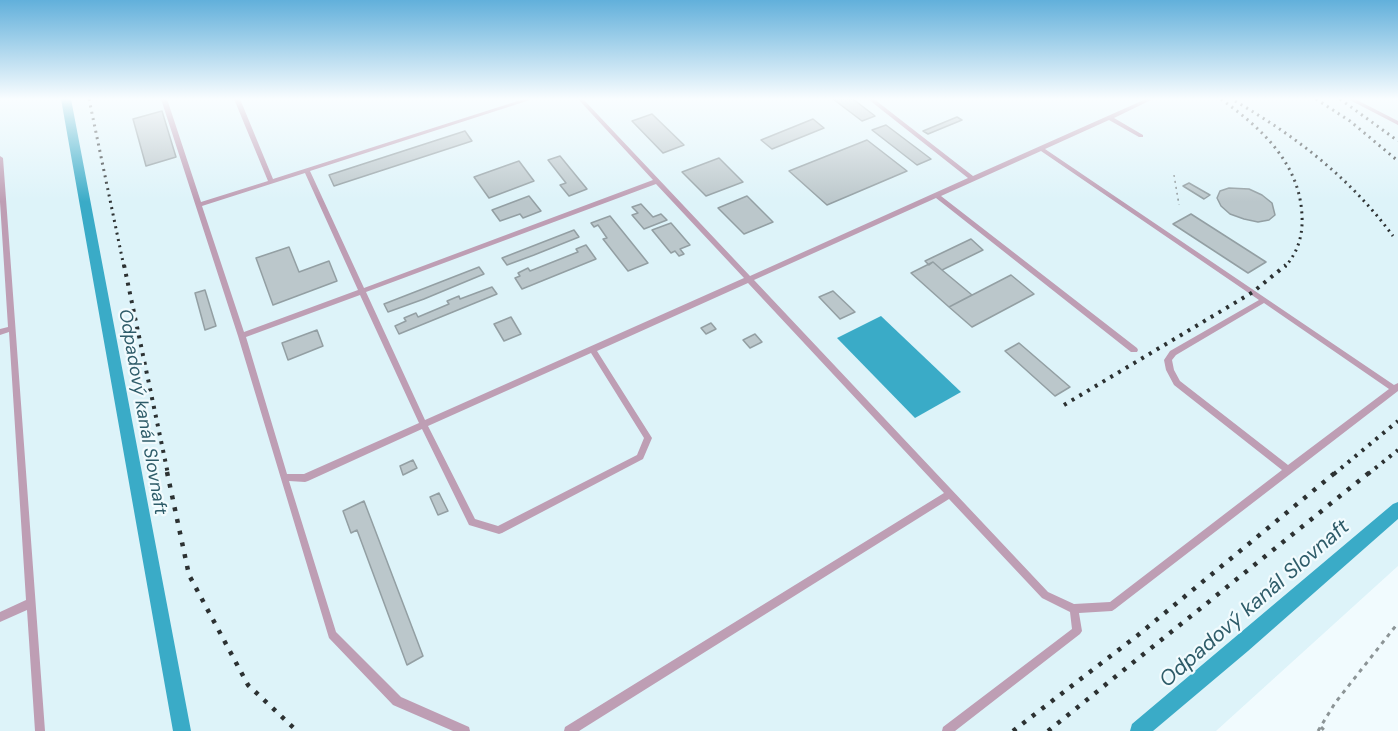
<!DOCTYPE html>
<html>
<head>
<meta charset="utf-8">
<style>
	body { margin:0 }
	canvas { display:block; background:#f1fbfe }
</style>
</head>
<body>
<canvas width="1398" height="731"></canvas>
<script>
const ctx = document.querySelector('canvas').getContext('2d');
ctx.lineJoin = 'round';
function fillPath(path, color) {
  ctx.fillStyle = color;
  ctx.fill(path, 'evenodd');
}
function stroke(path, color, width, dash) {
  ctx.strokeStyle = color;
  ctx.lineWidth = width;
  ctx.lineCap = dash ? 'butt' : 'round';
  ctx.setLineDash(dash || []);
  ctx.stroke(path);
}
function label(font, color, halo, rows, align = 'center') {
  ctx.font = font + ' "DM Sans",sans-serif';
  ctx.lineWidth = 4.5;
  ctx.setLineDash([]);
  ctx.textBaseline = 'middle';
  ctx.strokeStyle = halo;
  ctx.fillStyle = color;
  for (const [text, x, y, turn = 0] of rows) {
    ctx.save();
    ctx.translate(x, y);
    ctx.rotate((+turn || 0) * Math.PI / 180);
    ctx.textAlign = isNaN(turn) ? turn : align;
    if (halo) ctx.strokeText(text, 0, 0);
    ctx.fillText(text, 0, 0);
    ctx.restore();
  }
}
const built = new Path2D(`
	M0,99H1398V566L1216,731H0Z`);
const water = new Path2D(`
	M881,316L961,392L915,418L837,338Z`);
const canal = new Path2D(`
	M61,99H71L191,731H173Z
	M1398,502V519L1248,651L1153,731H1130L1132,724L1393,504Z`);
const building = new Path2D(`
	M833,99H853L875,116L862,121Z
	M162,111L176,157L146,166L133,119Z
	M652,114L684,145L663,153L632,121Z
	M957,117L962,120L928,134L923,131Z
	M813,119L824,128L772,149L761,140Z
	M886,125L931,159L917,165L872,130Z
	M465,131L472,141L334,186L329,175Z
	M867,140L907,171L827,205L789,171Z
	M560,156L587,189L569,196L560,185L566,183L548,160Z
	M719,158L743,182L706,196L682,172Z
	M519,161L534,181L489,198L474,177Z
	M1189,183L1210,195L1204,199L1183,186Z
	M1229,188L1249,189L1262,195L1272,203L1275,215L1269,220L1258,222L1244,219L1230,214L1221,206L1217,198L1220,191Z
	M529,196L541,211L523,218L520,214L500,221L492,210Z
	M747,196L773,222L744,234L718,208Z
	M641,204L653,217L661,214L667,220L644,229L632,215L638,213L632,207Z
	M1191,214L1266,262L1248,273L1173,224Z
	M610,216L623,232L648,263L628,271L603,239L607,238L598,225L594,227L591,223Z
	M671,223L690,245L680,249L684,254L679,256L675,251L671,253L652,230Z
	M574,230L579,237L534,255L507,265L502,258Z
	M971,239L983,250L942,270L933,262L929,265L925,261Z
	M586,245L596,259L522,289L515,278L520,276L518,273L528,268L530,271L578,252L576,249Z
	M289,247L299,272L329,261L337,281L273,305L256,258Z
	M933,262L942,270L972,295L949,307L911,273Z
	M479,267L484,274L424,299L388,312L384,304Z
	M1011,275L1034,294L972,327L949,307Z
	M492,287L497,294L399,334L395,326L406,321L404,318L416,313L418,317L449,304L447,301L459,296L460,299Z
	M205,290L216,326L205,330L195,293Z
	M833,291L855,312L840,319L819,297Z
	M511,317L521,334L504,341L494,324Z
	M711,323L716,329L706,334L701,328Z
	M317,330L323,346L288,360L282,343Z
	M755,334L762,342L750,348L743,340Z
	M1019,343L1070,387L1055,396L1005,351Z
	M413,460L417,468L403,475L400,466Z
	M439,493L448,511L438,515L430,497Z
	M364,501L423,656L407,665L357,530L351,533L343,511Z`);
const pathFar1 = new Path2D(`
	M1174,175L1179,205`);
const path = new Path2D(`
	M1321,727L1325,731
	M1318,731L1335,703L1398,623`);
const lane = new Path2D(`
	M161,99H167L201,202L268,181L234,99H240L273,179L524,99H533L310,171L364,288L653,180L578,99H583L750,276L968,178L868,99H874L973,176L1146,99H1153L1114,118L1143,135V137H1139L1109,120L1045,149L1394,385L1398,383V391L1115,609L1112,611L1079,613L1082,631L1080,634L955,731H942L943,727L1072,629L1070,612L1042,598L949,499L579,731H564L565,727L944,493L748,283L597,351L652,438L643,459L502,533L499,534L469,525L422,429L308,481L305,482L289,481L336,632L401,697L469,727L470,731H453L393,705L329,638L238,336ZM1041,151L1259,300L1170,351L1164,360L1166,370L1174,385L1282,470L1110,602L1074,604L1048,592L754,280L936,198L1131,352H1137L1138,350L1137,348L941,196ZM305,173L358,290L244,332L202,206ZM656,184L744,278L425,420L366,292ZM360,295L419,423L304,474H287L246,337ZM1264,303L1389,389L1288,465L1180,381L1174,370L1172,360L1176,355ZM591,353L644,438L637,455L498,526L475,519L428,426Z
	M1348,99H1355L1398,121V125Z
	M0,156L3,158L45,731H35L27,610L0,622V612L26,600L9,332L0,335V329L8,327L0,202Z`);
const railFar2 = new Path2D(`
	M89,99L124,267
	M1221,99C1261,128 1300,163 1302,216C1303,235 1298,252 1285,267
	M1316,99L1350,121L1398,161
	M1340,99L1398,141
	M1235,101C1297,137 1350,178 1393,236`);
const railFar1 = new Path2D(`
	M124,265L168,474
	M1064,405L1253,292L1286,265
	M1334,474L1398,421
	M1368,474L1398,450`);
const rail = new Path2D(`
	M167,472L189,575L248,685L297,731
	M1013,731L1138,635L1336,472
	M1048,731L1370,472`);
const waterNames = [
	["Odpadový kanál Slovnaft",142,412,80]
];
const nearWaternames = [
	["Odpadový kanál Slovnaft",1255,604,-41]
];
fillPath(built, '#ddf3f9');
fillPath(water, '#3aabc7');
fillPath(canal, '#3aabc7');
fillPath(building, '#bbc7cb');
stroke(building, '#939fa3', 1.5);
stroke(pathFar1, '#8c9496', 1.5, [2, 4]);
stroke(path, '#8c9496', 3, [4, 5]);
fillPath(lane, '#be9eb4');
stroke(railFar2, '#2c3132', 3, [2, 4.5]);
stroke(railFar1, '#2c3132', 4, [3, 6]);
stroke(rail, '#2c3132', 4.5, [4, 8]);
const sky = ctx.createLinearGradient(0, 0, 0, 202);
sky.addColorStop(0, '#62b0db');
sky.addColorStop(0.49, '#f9fdff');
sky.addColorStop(1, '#f9fdff00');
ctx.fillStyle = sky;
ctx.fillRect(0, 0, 1398, 202);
label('italic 18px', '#2e5c69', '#f1fbfe', waterNames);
label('italic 21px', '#2e5c69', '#f1fbfe', nearWaternames);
</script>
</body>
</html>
